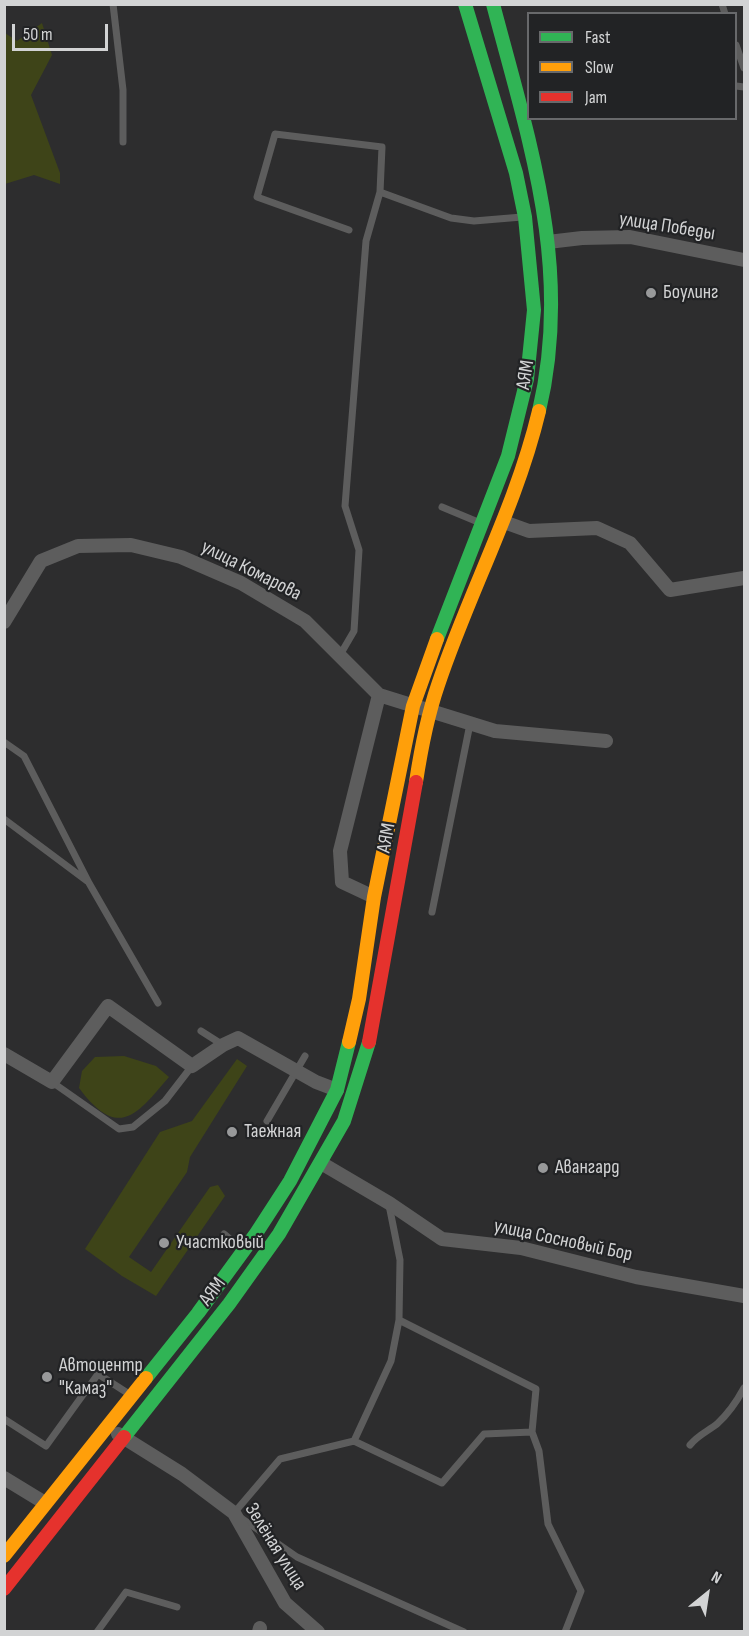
<!DOCTYPE html>
<html>
<head>
<meta charset="utf-8">
<style>
	body { margin:0 }
	#map { position:relative; width:749px; height:1636px; overflow:hidden; background:#2d2d2e; font-family:"Sofia Sans Condensed",sans-serif }
	canvas { display:block }
	.frame { position:absolute; inset:0; border:6px solid #d2d3d4; pointer-events:none }
	.legend { position:absolute; left:527px; top:12px; width:210px; height:108px; box-sizing:border-box; background:#222325; border:2px solid #68696b; margin:0; padding:8px 10px; list-style:none; font-size:18px; color:#d2d3d4 }
	.legend li { display:flex; align-items:center; gap:12px; height:30px }
	.legend b { width:30px; border:2px solid #68696b }
	.north { position:absolute; left:677px; top:1564px; width:60px; height:60px; -webkit-text-stroke:4px #222325; paint-order:stroke; rotate:30deg; font-size:16px; font-weight:700; line-height:24px; text-align:center; color:#d2d3d4 }
	.north::after { content:''; display:block; margin:auto; width:21px; height:27px; background:#d2d3d4; clip-path:polygon(50% 0,100% 100%,50% 72%,0 100%) }
	.scale { position:absolute; left:12px; top:24px; width:96px; height:27px; box-sizing:border-box; border:3px solid #d2d3d4; border-top:0; padding-left:8px; font-size:18px; line-height:21px; white-space:nowrap; color:#d2d3d4; -webkit-text-stroke:4px #222325; paint-order:stroke }
</style>
</head>
<body>
<div id="map">
<canvas width="749" height="1636"></canvas>
<div class="frame"></div>
<ul class="legend">
<li><b style="height:8px;background:#30b455"></b>Fast</li>
<li><b style="height:8px;background:#ff9f0a"></b>Slow</li>
<li><b style="height:8px;background:#e5322d"></b>Jam</li>
</ul>
<div class="north">N</div>
<div class="scale">50 m</div>
</div>
<script>
const ctx = document.querySelector('canvas').getContext('2d');
ctx.lineJoin = 'round';
function fillPath(path, color) {
  ctx.fillStyle = color;
  ctx.fill(path, 'evenodd');
}
function stroke(path, color, width, dash) {
  ctx.strokeStyle = color;
  ctx.lineWidth = width;
  ctx.lineCap = dash ? 'butt' : 'round';
  ctx.setLineDash(dash || []);
  ctx.stroke(path);
}
function label(font, color, halo, rows, align = 'center') {
  ctx.font = font + ' "Sofia Sans Condensed",sans-serif';
  ctx.lineWidth = 4.5;
  ctx.setLineDash([]);
  ctx.textBaseline = 'middle';
  ctx.strokeStyle = halo;
  ctx.fillStyle = color;
  for (const [text, x, y, turn = 0] of rows) {
    ctx.save();
    ctx.translate(x, y);
    ctx.rotate((+turn || 0) * Math.PI / 180);
    ctx.textAlign = isNaN(turn) ? turn : align;
    if (halo) ctx.strokeText(text, 0, 0);
    ctx.fillText(text, 0, 0);
    ctx.restore();
  }
}
const green = new Path2D(`
	M42,23L52,55L31,95L60,173V184L34,175L5,184V33L17,41Z
	M124,1056L156,1066L169,1077C136,1116 118,1140 79,1088L82,1071L95,1057Z
	M237,1059L247,1066L190,1157L187,1172L129,1257L151,1272L210,1187L218,1185L225,1196L156,1296L122,1276L85,1249L160,1132L192,1121Z`);
const lane = new Path2D(`
	M113,4L123,90V142
	M722,4L725,14
	M736,45L744,68
	M736,86L744,87
	M380,192L451,218L474,221L522,217
	M442,507L478,522
	M340,655L354,631L359,550L345,506L366,241L380,192L382,147L275,134L257,197L349,230
	M4,742L24,756L89,883L158,1003
	M4,819L87,881
	M432,912L470,724
	M201,1031L223,1045
	M52,1082L119,1129L133,1127L165,1101L192,1066
	M267,1121L305,1056
	M389,1205L400,1260L399,1320L536,1389L532,1432L539,1451L548,1524L581,1591L565,1632
	M224,1234L242,1249
	M399,1320L391,1361L354,1441L280,1459L234,1513L297,1557L464,1632
	M4,1419L46,1446L98,1374L129,1394
	M354,1441L442,1483L484,1434L532,1432
	M690,1445C698,1435 708,1431 717,1424C728,1414 737,1401 744,1388
	M97,1632L126,1592L177,1607`);
const street = new Path2D(`
	M548,242L582,238L630,237L744,260
	M504,522L529,531L597,528L630,543L670,590L744,578
	M4,622L41,561L78,546L131,545L181,557L241,583L305,621L379,695L495,731L606,741
	M374,897L342,882L340,851L379,695
	M4,1054L52,1082L108,1006L192,1066L223,1045L238,1038L316,1082L337,1090
	M321,1163L389,1203L442,1239L521,1248L636,1277L744,1296
	M118,1434L182,1474L234,1513L285,1603L318,1632
	M4,1478L45,1503
	M259,1632L260,1628`);
const fast = new Path2D(`
	M493,4C529,141 573,268 539,411
	M437,639L508,456L527,379L534,310L525,217L516,173L465,4
	M146,1378L198,1313L255,1235L290,1181L337,1090L349,1042
	M124,1437L229,1304L279,1234L344,1121L369,1042`);
const slow = new Path2D(`
	M416,782C421,749 427,717 438,685C469,592 516,507 539,411
	M349,1042L359,999L374,897L413,706L437,639
	M4,1556L146,1378`);
const jam = new Path2D(`
	M369,1042L416,782
	M4,1589L124,1437`);
const markers = [
	[651,293,6,"#98999a"],
	[232,1132,6,"#98999a"],
	[543,1168,6,"#98999a"],
	[164,1243,6,"#98999a"],
	[47,1377,6,"#98999a"]
];
const streetNames = [
	["улица Победы",667,227,9],
	["АЯМ",526,375,-81],
	["улица Комарова",251,571,27],
	["АЯМ",387,838,-80],
	["улица Сосновый Бор",563,1241,12],
	["АЯМ",213,1292,-53],
	["Зелёная улица",275,1547,58]
];
const poiNames = [
	["Боулинг",663,293],
	["Таежная",244,1132],
	["Авангард",555,1168],
	["Участковый",176,1243],
	["Автоцентр",59,1366],
	["\"Камаз\"",59,1389]
];
fillPath(green, '#3e4418');
stroke(lane, '#5d5d5d', 7);
stroke(street, '#5d5d5d', 14);
stroke(fast, '#30b455', 14);
stroke(slow, '#ff9f0a', 14);
stroke(jam, '#e5322d', 14);
for (const [x, y, r, color] of markers) {
  const dot = new Path2D();
  dot.arc(x, y, r, 0, 2 * Math.PI);
  ctx.fillStyle = color;
  ctx.fill(dot);
  stroke(dot, '#222325', 2);
}
label('20px', '#d2d3d4', '#222325', streetNames);
label('20px', '#d2d3d4', '#222325', poiNames, 'left');
</script>
</body>
</html>
